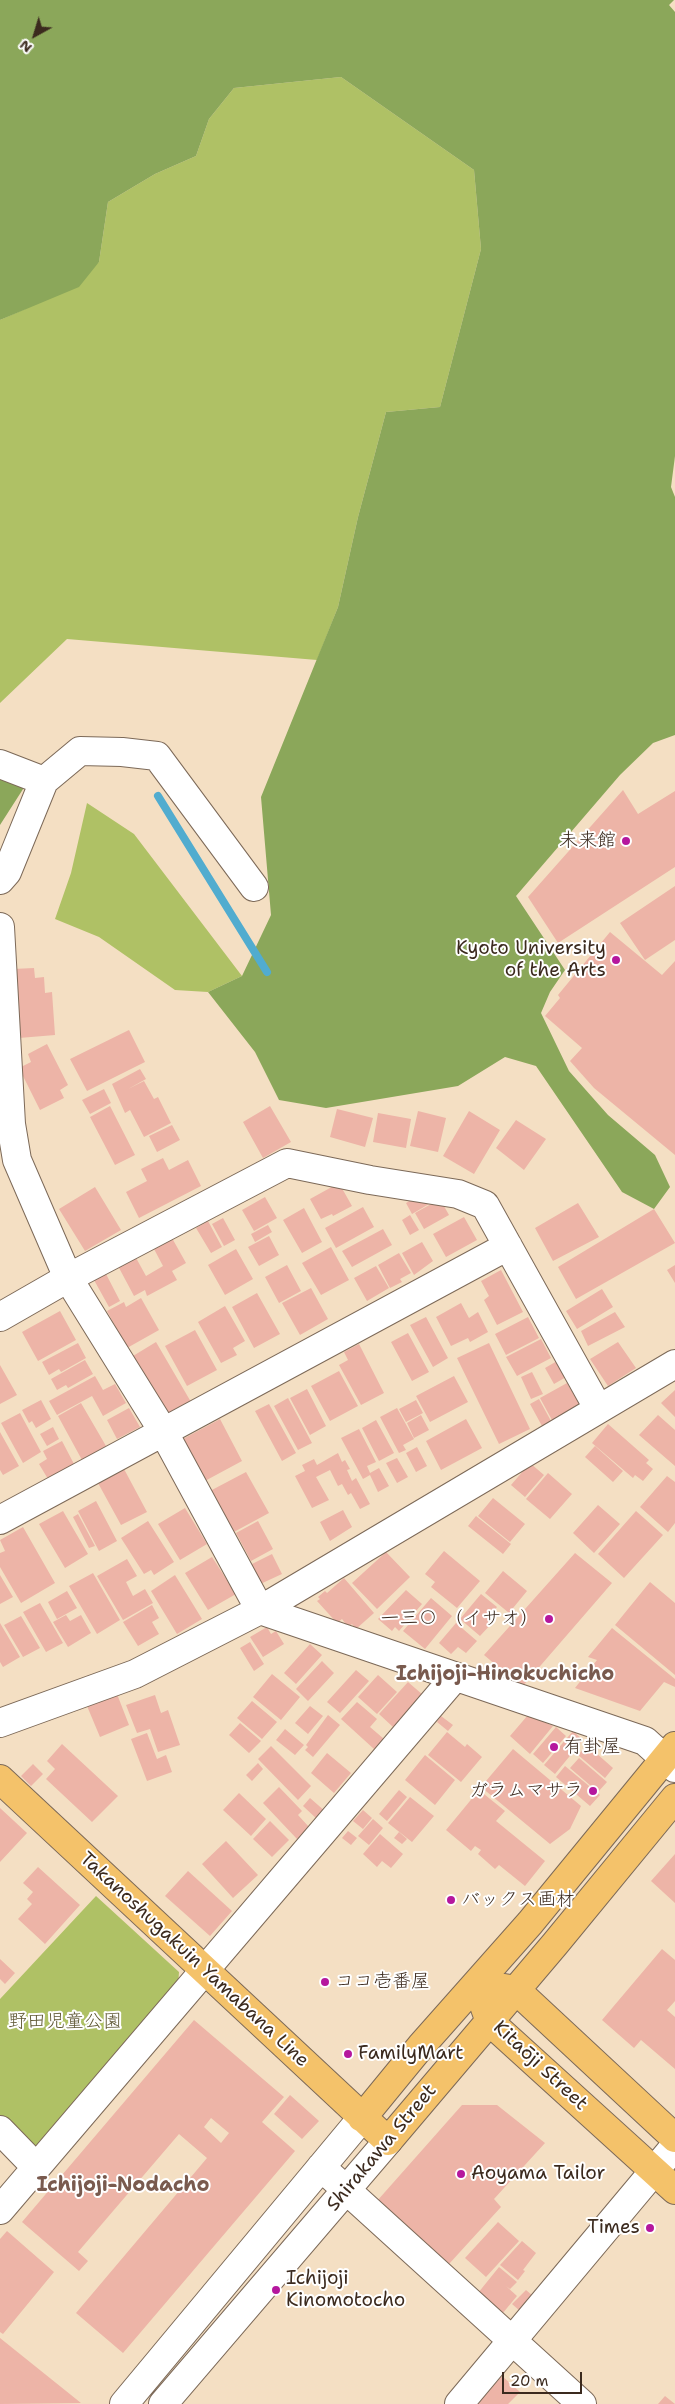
<!DOCTYPE html>
<html>
<head>
<meta charset="utf-8">
<style>
	body { margin:0 }
	#map { position:relative; width:675px; height:2404px; overflow:hidden; background:#f4dfc3; font-family:"Shantell Sans",sans-serif }
	canvas { display:block }
	.north { position:absolute; left:10px; top:10px; width:50px; height:50px; -webkit-text-stroke:4px #fff; paint-order:stroke; rotate:219deg; font-size:14px; font-weight:700; line-height:20px; text-align:center; color:#3b2a1e }
	.north::after { content:''; display:block; margin:auto; width:18px; height:22px; background:#3b2a1e; clip-path:polygon(50% 0,100% 100%,50% 72%,0 100%) }
	.scale { position:absolute; left:502px; top:2372px; width:80px; height:22px; box-sizing:border-box; border:2px solid #3b2a1e; border-top:0; padding-left:6px; font-size:15px; line-height:18px; white-space:nowrap; color:#3b2a1e; -webkit-text-stroke:4px #fff; paint-order:stroke }
</style>
</head>
<body>
<div id="map">
<canvas width="675" height="2404"></canvas>
<div class="north">N</div>
<div class="scale">20 m</div>
</div>
<script>
const ctx = document.querySelector('canvas').getContext('2d');
ctx.lineJoin = 'round';
function fillPath(path, color) {
  ctx.fillStyle = color;
  ctx.fill(path, 'evenodd');
}
function stroke(path, color, width, dash) {
  ctx.strokeStyle = color;
  ctx.lineWidth = width;
  ctx.lineCap = dash ? 'butt' : 'round';
  ctx.setLineDash(dash || []);
  ctx.stroke(path);
}
function label(font, color, halo, rows, align = 'center') {
  ctx.font = font + ' "Shantell Sans","Klee One",sans-serif';
  ctx.lineWidth = 4;
  ctx.setLineDash([]);
  ctx.textBaseline = 'middle';
  ctx.strokeStyle = halo;
  ctx.fillStyle = color;
  for (const [text, x, y, turn = 0] of rows) {
    ctx.save();
    ctx.translate(x, y);
    ctx.rotate((+turn || 0) * Math.PI / 180);
    ctx.textAlign = isNaN(turn) ? turn : align;
    if (halo) ctx.strokeText(text, 0, 0);
    ctx.fillText(text, 0, 0);
    ctx.restore();
  }
}
const green = new Path2D(`
	M341,77L474,170L481,249L440,407L386,412L358,517L338,607L317,660L67,639L0,703V320L25,309L99,262L108,202L155,174L196,156L209,119L234,88Z
	M87,803L134,834L242,976L208,992L175,990L99,937L55,919L71,873Z
	M96,1896L179,1972L178,1986L44,2144L27,2146L0,2117V1999Z`);
const forest = new Path2D(`
	M0,0H674L669,5L675,12V456L671,487L675,497V735L653,743L620,775L516,896L565,970L550,992L541,1013L569,1071L608,1115L655,1155L670,1187L654,1209L622,1192L536,1066L505,1057L458,1086L326,1108L279,1100L255,1052L208,992L242,976L271,915L261,797L338,607L358,517L386,412L440,407L481,249L474,170L341,77L234,88L209,119L196,156L155,174L108,202L99,262L79,287L0,320Z
	M0,779L25,786L0,825Z`);
const stream = new Path2D(`
	M158,796L267,972`);
const building = new Path2D(`
	M623,790L638,814L675,791V867L558,943L528,897Z
	M675,886V940L645,960L620,923Z
	M610,932L662,975L675,961V1155L594,1088L570,1061L582,1048L545,1016L560,998L558,995Z
	M34,968L35,978L44,977L45,993L52,992L55,1035L19,1038L13,969Z
	M129,1030L145,1062L87,1091L70,1059Z
	M47,1044L68,1085L60,1090L64,1098L40,1110L19,1068L31,1062L28,1054Z
	M140,1069L146,1079L128,1089L144,1081L154,1099L158,1097L171,1123L144,1137L130,1110L125,1113L112,1084Z
	M104,1089L111,1103L90,1114L82,1100Z
	M110,1106L135,1155L115,1165L90,1117Z
	M270,1106L291,1142L263,1158L243,1122Z
	M337,1109L373,1118L365,1147L330,1137Z
	M418,1111L446,1118L438,1152L410,1146Z
	M469,1111L500,1130L474,1174L443,1156Z
	M378,1113L411,1119L406,1148L373,1142Z
	M516,1120L546,1139L524,1170L496,1148Z
	M172,1125L180,1140L157,1152L149,1136Z
	M163,1158L169,1170L188,1160L201,1186L139,1218L126,1192L147,1181L141,1169Z
	M339,1183L352,1206L333,1216L332,1214L321,1219L310,1199Z
	M95,1187L121,1230L85,1251L59,1209Z
	M423,1193L429,1204L412,1214L406,1203Z
	M265,1197L277,1218L254,1231L242,1210Z
	M440,1199L449,1215L424,1229L415,1213Z
	M578,1203L599,1237L553,1261L535,1228Z
	M363,1207L374,1227L336,1248L325,1228Z
	M304,1208L322,1242L302,1253L283,1220Z
	M654,1209L675,1243L576,1299L558,1267Z
	M410,1215L419,1230L410,1235L402,1220Z
	M464,1217L477,1240L446,1257L433,1234Z
	M223,1218L235,1240L224,1246L212,1224Z
	M208,1221L222,1247L211,1253L196,1228Z
	M268,1225L272,1232L255,1242L251,1234Z
	M383,1229L392,1245L352,1267L342,1251Z
	M269,1236L279,1255L259,1266L248,1247Z
	M172,1238L186,1263L172,1271L177,1280L147,1296L145,1290L134,1296L118,1266L135,1256L146,1276L163,1266L154,1249Z
	M422,1242L433,1261L414,1275L402,1253Z
	M331,1247L349,1280L321,1295L302,1263Z
	M236,1249L253,1279L225,1295L208,1265Z
	M399,1253L411,1273L400,1279L402,1282L390,1288L378,1265Z
	M287,1265L301,1291L279,1303L265,1277Z
	M675,1265V1283L667,1270Z
	M376,1266L389,1288L367,1301L354,1278Z
	M501,1270L523,1312L497,1325L484,1300L489,1296L481,1281Z
	M106,1274L120,1301L109,1307L94,1280Z
	M311,1288L328,1319L300,1335L282,1303Z
	M602,1289L613,1307L577,1329L566,1311Z
	M257,1293L280,1334L254,1348L232,1307Z
	M141,1298L159,1330L127,1348L107,1311L124,1302L126,1307Z
	M461,1303L469,1318L478,1312L488,1332L470,1342L468,1338L451,1346L436,1317Z
	M225,1306L245,1341L233,1348L237,1355L221,1363L198,1322Z
	M60,1311L76,1340L38,1361L22,1332Z
	M615,1312L625,1327L588,1346L581,1331Z
	M426,1317L448,1358L433,1367L410,1325Z
	M528,1317L539,1338L506,1355L495,1334Z
	M195,1330L217,1370L187,1386L165,1346Z
	M408,1333L429,1372L412,1381L391,1342Z
	M541,1339L551,1358L517,1376L506,1357Z
	M156,1342L191,1402L167,1415L133,1356Z
	M618,1342L636,1368L608,1386L590,1359Z
	M78,1343L86,1358L61,1372L59,1369L49,1375L42,1362Z
	M489,1343L530,1429L499,1444L457,1358Z
	M359,1344L384,1393L361,1405L339,1365L348,1360L344,1352Z
	M564,1357L573,1373L554,1384L545,1368Z
	M85,1360L93,1374L68,1388L66,1385L57,1390L51,1379Z
	M0,1365L17,1395L0,1404Z
	M339,1371L358,1406L330,1421L311,1386Z
	M532,1372L543,1394L531,1399L521,1377Z
	M95,1376L103,1390L115,1384L126,1403L103,1416L92,1396L57,1415L49,1401Z
	M454,1376L468,1402L430,1422L416,1396Z
	M567,1383L580,1405L552,1420L540,1398Z
	M307,1389L326,1426L310,1435L290,1398Z
	M675,1390V1417L661,1403Z
	M288,1398L312,1443L298,1450L274,1406Z
	M539,1399L551,1421L542,1426L530,1404Z
	M41,1400L51,1419L36,1428L32,1421L29,1423L22,1410Z
	M416,1400L423,1413L406,1422L399,1409Z
	M81,1403L106,1446L82,1460L58,1416Z
	M269,1404L296,1453L282,1461L255,1411Z
	M129,1408L140,1427L117,1439L107,1420Z
	M397,1408L414,1439L403,1445L406,1450L399,1453L380,1417Z
	M20,1413L41,1452L23,1463L1,1423Z
	M421,1415L429,1430L414,1438L407,1423Z
	M658,1415L675,1430V1466L639,1435Z
	M220,1419L242,1461L203,1482L181,1440Z
	M466,1419L482,1448L441,1470L426,1441Z
	M376,1420L394,1453L379,1461L362,1428Z
	M608,1424L649,1460L646,1463L653,1469L643,1481L635,1475L633,1478L592,1443Z
	M53,1427L59,1439L47,1446L40,1434Z
	M359,1429L376,1462L367,1466L370,1473L379,1468L389,1486L378,1492L370,1475L363,1479L341,1438Z
	M0,1432L19,1466L3,1475L0,1470Z
	M62,1441L74,1464L48,1479L39,1464L47,1459L43,1451Z
	M595,1446L623,1471L613,1482L585,1457Z
	M417,1447L427,1466L416,1472L406,1453Z
	M338,1453L342,1462L345,1460L350,1469L347,1470L352,1481L356,1478L370,1504L360,1509L351,1493L348,1495L342,1484L338,1486L330,1470L316,1477L329,1500L312,1508L295,1476L305,1471L302,1465L314,1459L317,1465Z
	M397,1458L408,1477L397,1483L386,1463Z
	M530,1463L544,1475L525,1497L511,1485Z
	M124,1469L147,1512L121,1525L98,1483Z
	M246,1472L269,1513L232,1533L210,1491Z
	M548,1473L572,1494L550,1519L526,1499Z
	M667,1476L675,1482V1523L668,1532L640,1507Z
	M493,1498L525,1524L510,1542L478,1516Z
	M96,1501L117,1541L99,1551L78,1511Z
	M598,1505L620,1524L594,1553L573,1533Z
	M185,1508L207,1544L180,1560L158,1524Z
	M343,1510L352,1527L330,1541L320,1522Z
	M63,1511L88,1554L65,1568L39,1524Z
	M636,1511L663,1535L624,1578L598,1554Z
	M78,1514L95,1546L89,1548L73,1517Z
	M476,1516L511,1544L503,1554L468,1526Z
	M148,1521L174,1562L154,1575L151,1570L144,1574L121,1538Z
	M258,1521L273,1549L251,1561L236,1533Z
	M23,1527L55,1583L21,1603L0,1567V1553L5,1551L0,1540Z
	M444,1551L480,1581L457,1608L431,1587L435,1582L425,1574Z
	M386,1552L410,1577L377,1609L352,1583Z
	M575,1553L612,1583L522,1687L484,1655Z
	M272,1554L282,1574L256,1586L246,1567Z
	M212,1557L236,1594L208,1610L185,1573Z
	M127,1559L137,1576L126,1582L133,1596L145,1589L153,1603L123,1620L97,1576Z
	M503,1571L527,1591L509,1613L485,1593Z
	M93,1573L120,1620L97,1634L69,1586Z
	M0,1575L13,1597L0,1604Z
	M175,1575L202,1619L177,1634L151,1591Z
	M344,1578L374,1613L356,1629L352,1624L348,1627L342,1619L337,1623L317,1601L320,1599L318,1597L325,1591L327,1593Z
	M650,1582L675,1603V1675L615,1625Z
	M406,1590L422,1604L399,1631L395,1627L392,1631L378,1619Z
	M67,1591L77,1608L57,1619L48,1602Z
	M481,1594L497,1607L488,1618L493,1622L480,1636L460,1619Z
	M431,1598L452,1616L425,1649L403,1631Z
	M40,1603L63,1643L46,1652L23,1612Z
	M152,1605L159,1618L152,1622L159,1634L138,1646L123,1622Z
	M66,1615L70,1621L81,1615L91,1633L68,1647L53,1622Z
	M21,1616L40,1648L23,1657L4,1625Z
	M0,1623L20,1657L3,1667L0,1662Z
	M456,1623L477,1641L466,1653L458,1647L451,1654L439,1643Z
	M267,1627L271,1634L276,1631L284,1644L263,1657L250,1637Z
	M612,1628L675,1679V1687L664,1682L640,1711L575,1688L597,1660L588,1657Z
	M250,1642L264,1664L254,1671L240,1648Z
	M310,1644L322,1655L296,1684L284,1673Z
	M322,1661L334,1673L308,1701L296,1689Z
	M356,1670L369,1681L340,1713L327,1702Z
	M272,1674L300,1697L281,1720L253,1697Z
	M378,1675L397,1692L377,1714L358,1697Z
	M408,1682L423,1695L393,1727L379,1714Z
	M117,1694L129,1725L100,1737L87,1706Z
	M155,1695L161,1713L168,1710L180,1745L158,1752L150,1729L137,1733L126,1705Z
	M252,1701L277,1722L262,1739L237,1718Z
	M357,1702L377,1719L370,1727L384,1739L374,1749L341,1719Z
	M310,1706L323,1716L308,1734L295,1723Z
	M328,1715L340,1725L313,1757L305,1750L308,1747L306,1745Z
	M528,1715L553,1726L530,1754L510,1736Z
	M441,1716L453,1725L448,1731L437,1722Z
	M240,1723L261,1741L249,1753L229,1735Z
	M556,1727L566,1736L543,1763L533,1754Z
	M285,1729L304,1745L295,1755L276,1740Z
	M573,1731L583,1740L555,1774L544,1765Z
	M447,1732L465,1747L467,1744L482,1757L461,1782L428,1755Z
	M147,1733L157,1759L166,1755L172,1772L147,1781L131,1739Z
	M62,1744L118,1796L92,1822L46,1779L55,1769L47,1761Z
	M587,1745L613,1768L605,1778L578,1755Z
	M271,1746L311,1786L298,1800L258,1759Z
	M513,1749L581,1806L570,1829L550,1844L481,1787Z
	M327,1753L351,1773L334,1793L311,1773Z
	M425,1755L455,1780L435,1805L405,1780Z
	M579,1758L607,1782L598,1792L570,1768Z
	M258,1763L263,1769L252,1781L246,1775Z
	M33,1764L43,1774L31,1786L21,1776Z
	M565,1766L600,1795L590,1806L556,1777Z
	M279,1787L302,1811L298,1815L309,1827L297,1839L263,1803Z
	M399,1790L407,1797L387,1821L379,1814Z
	M479,1790L505,1811L496,1821L545,1861L525,1886L499,1865L495,1869L478,1854L481,1850L475,1846L471,1851L446,1830Z
	M239,1793L266,1819L251,1836L223,1810Z
	M410,1797L434,1816L412,1842L388,1823Z
	M310,1798L326,1812L318,1820L303,1806Z
	M0,1808L27,1833L0,1862Z
	M363,1810L372,1818L363,1829L353,1821Z
	M373,1819L383,1828L369,1845L358,1836Z
	M270,1821L289,1840L272,1857L253,1839Z
	M348,1831L357,1838L351,1845L342,1838Z
	M399,1832L407,1839L402,1844L394,1838Z
	M380,1834L403,1854L391,1868L382,1861L377,1867L363,1854Z
	M226,1841L258,1875L233,1898L202,1864Z
	M675,1854V1903L651,1881Z
	M38,1867L80,1905L45,1944L18,1919L32,1904L27,1899L33,1892L23,1883Z
	M188,1871L232,1911L210,1936L165,1896Z
	M662,1949L675,1960V2001L667,2010L675,2017V2069L641,2040L634,2048L602,2020Z
	M0,1959L15,1973L5,1984L0,1979Z
	M194,2020L284,2097L262,2122L295,2151L123,2353L76,2313L207,2158L179,2134L78,2252L88,2261L79,2271L22,2222ZM211,2118L229,2133L221,2143L204,2127Z
	M290,2095L319,2121L302,2139L274,2114Z
	M462,2105H497L545,2143L494,2199L501,2207L449,2264L377,2201Z
	M498,2222L519,2241L486,2277L465,2258Z
	M7,2231L54,2272L3,2334L0,2332V2239Z
	M522,2241L536,2253L523,2270L525,2271L518,2280L500,2265Z
	M499,2267L517,2282L510,2289L506,2286L517,2296L502,2314L478,2293Z
	M526,2290L533,2296L520,2311L512,2304Z
	M0,2338L81,2403L0,2404Z
	M502,2376L520,2392L508,2404H477Z
	M665,2396L675,2404H658Z`);
const minor = new Path2D(`
	M0,764L44,781
	M0,880L7,872L44,781L80,751L122,752L157,756L254,887
	M0,927L11,1124L17,1160L68,1278L0,1317
	M598,1408L485,1205L458,1194L370,1180L287,1163L68,1278L163,1431L260,1610L645,1741L675,1768
	M0,1520L508,1246
	M0,1723L135,1674L260,1610L675,1364
	M0,2130L35,2166
	M321,2167L582,2404
	M0,2210L455,1677
	M124,2404L362,2118
	M163,2404L388,2141
	M459,2404L675,2146`);
const major = new Path2D(`
	M0,1779L388,2141L555,1944L675,1798
	M498,1987L516,1990L675,2138
	M484,2005L490,2022L675,2190
	M362,2118L421,2046L530,1923L675,1746`);
const markers = [
	[626,841,5,"#b5179e"],
	[616,960,5,"#b5179e"],
	[549,1619,5,"#b5179e"],
	[554,1747,5,"#b5179e"],
	[593,1791,5,"#b5179e"],
	[451,1900,5,"#b5179e"],
	[325,1982,5,"#b5179e"],
	[348,2054,5,"#b5179e"],
	[461,2174,5,"#b5179e"],
	[650,2228,5,"#b5179e"],
	[276,2290,5,"#b5179e"]
];
const poiNames = [
	["未来館",616,841,"right"],
	["Kyoto University",606,949,"right"],
	["of the Arts",606,971,"right"],
	["一三〇 （イサオ）",539,1619,"right"],
	["有卦屋",564,1747],
	["ガラムマサラ",583,1791,"right"],
	["バックス画材",461,1900],
	["ココ壱番屋",335,1982],
	["FamilyMart",358,2054],
	["Aoyama Tailor",471,2174],
	["Times",640,2228,"right"],
	["Ichijoji",286,2279],
	["Kinomotocho",286,2301]
];
const streetNames = [
	["Takanoshugakuin Yamabana Line",194,1960,43],
	["Kitaōji Street",540,2066,43],
	["Shirakawa Street",382,2148,-50]
];
const parkNames = [
	["野田児童公園",65,2022]
];
const neighbourhoodNames = [
	["Ichijoji-Hinokuchicho",505,1675],
	["Ichijoji-Nodacho",123,2186]
];
fillPath(green, '#afc165');
fillPath(forest, '#8ba75a');
stroke(stream, '#51accf', 8);
fillPath(building, '#edb4a7');
stroke(minor, '#7c6958', 30);
stroke(major, '#7c6958', 30);
stroke(minor, '#fff', 28);
stroke(major, '#f4c26a', 28);
for (const [x, y, r, color] of markers) {
  const dot = new Path2D();
  dot.arc(x, y, r, 0, 2 * Math.PI);
  ctx.fillStyle = color;
  ctx.fill(dot);
  stroke(dot, '#fff', 2);
}
label('19px', '#3b2a1e', '#fff', poiNames, 'left');
label('19px', '#3b2a1e', '#fff', streetNames);
label('19px', '#5e5733', '#fff', parkNames);
label('bold 20px', '#795a4e', '#fff', neighbourhoodNames);
</script>
</body>
</html>
